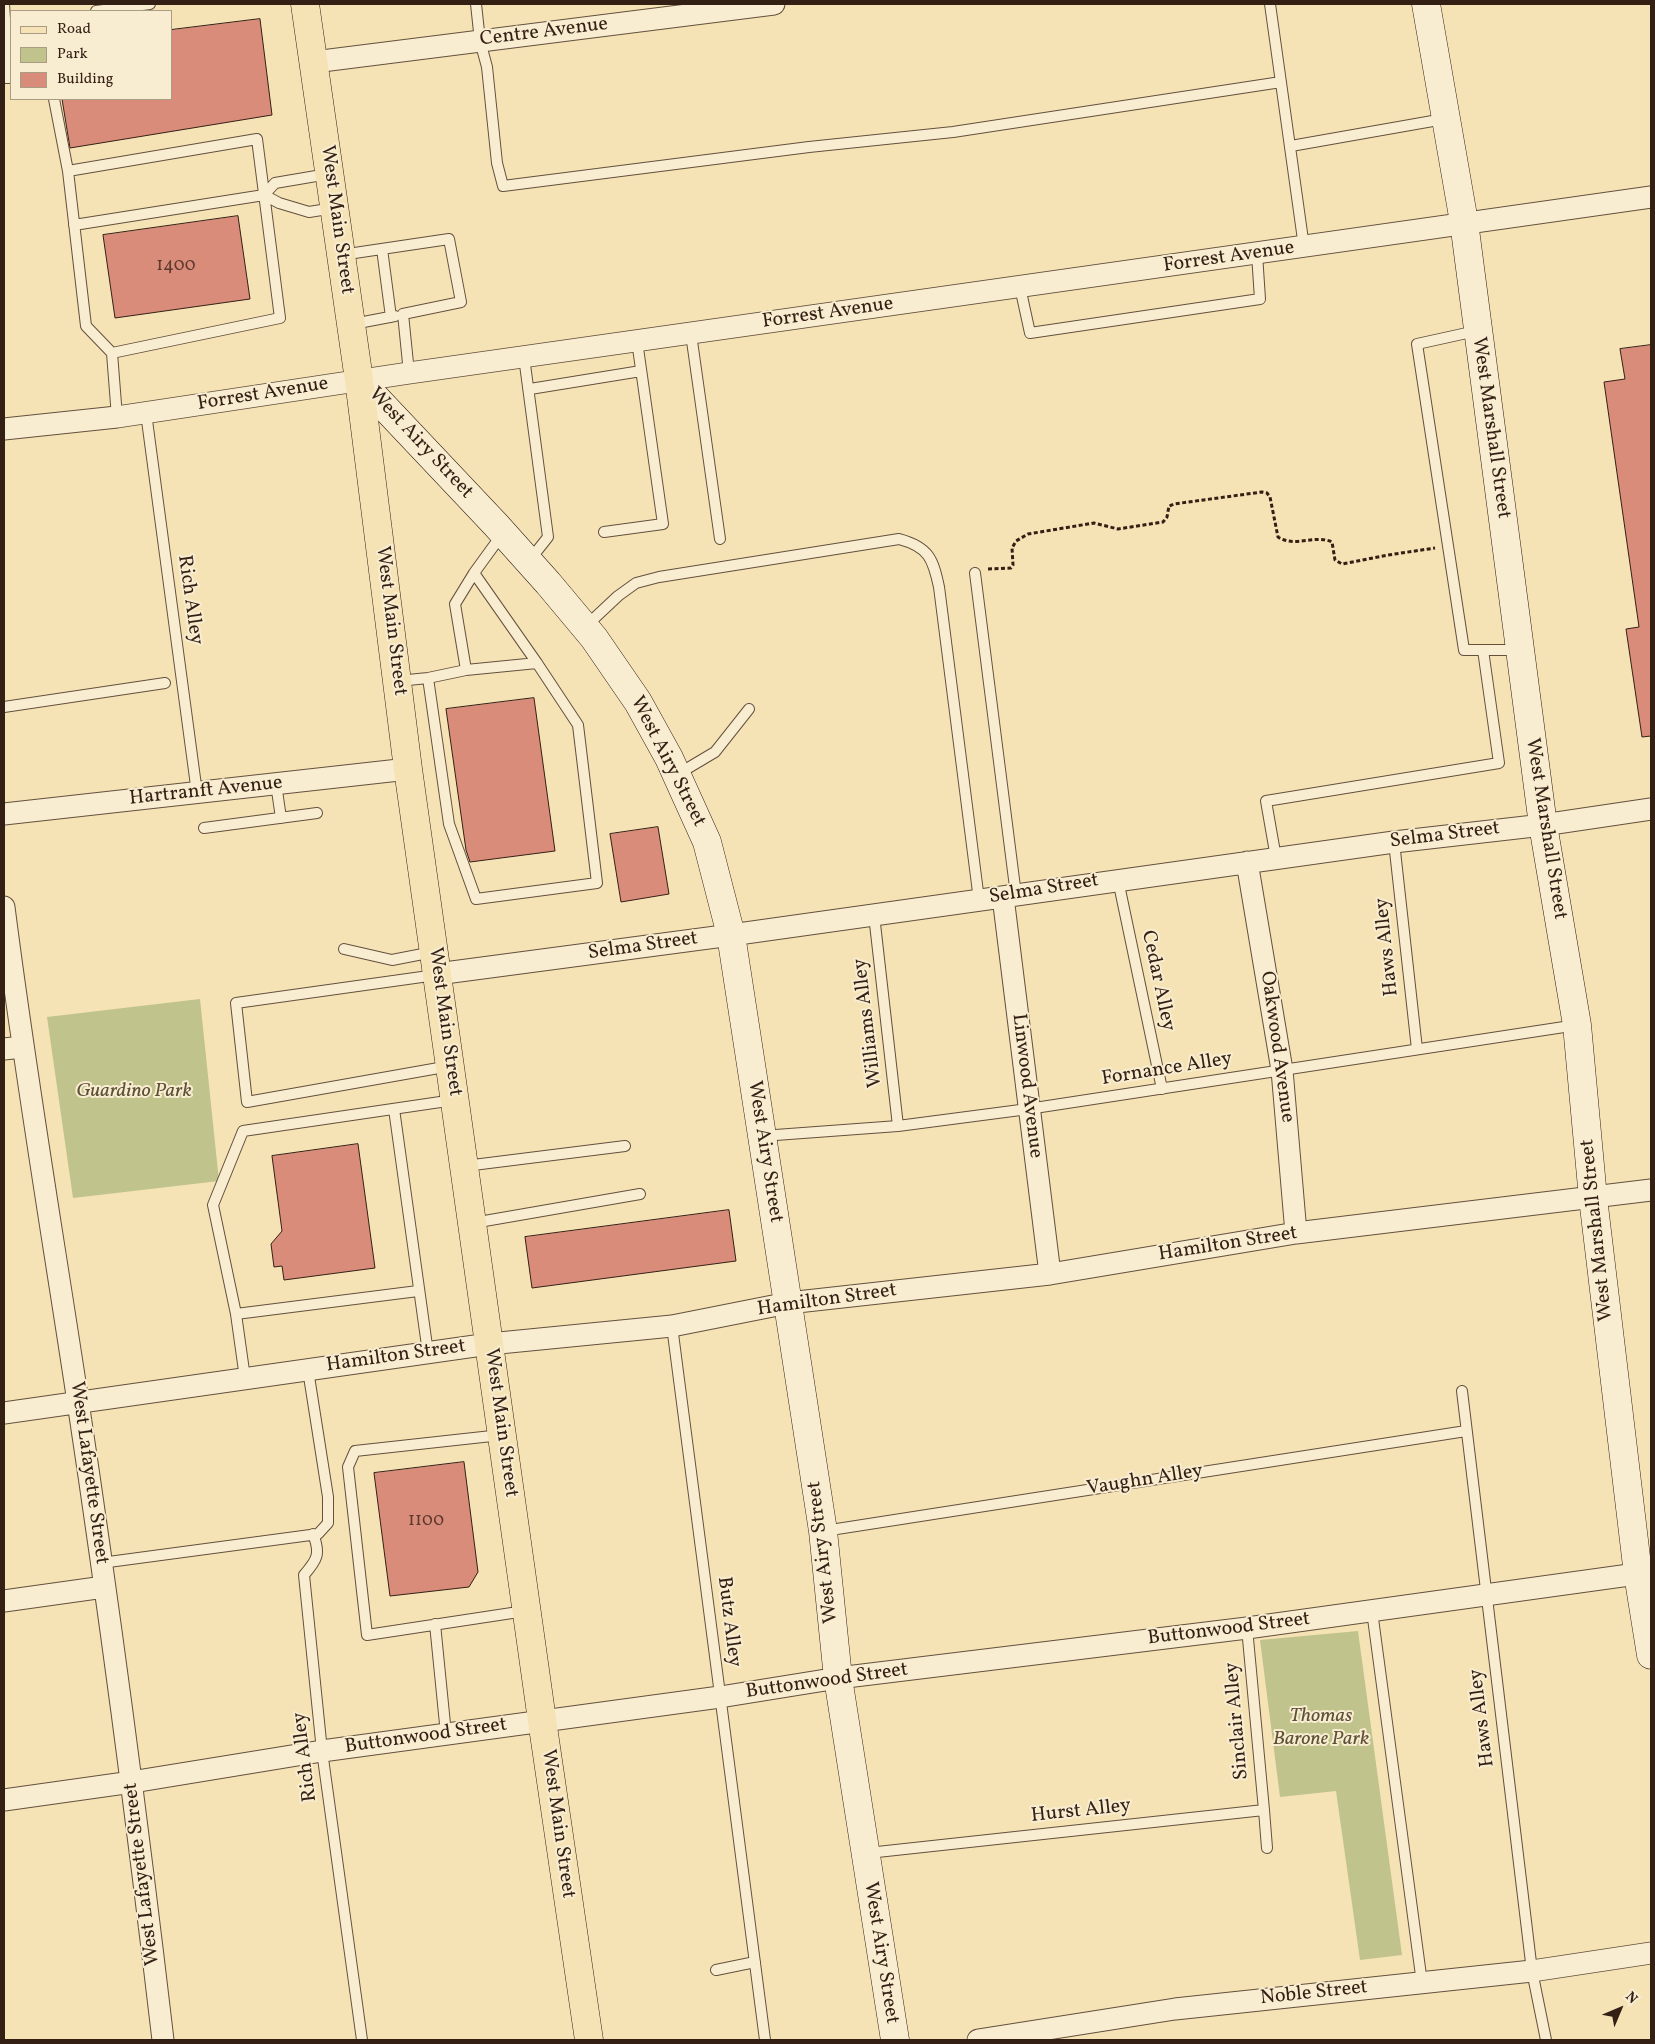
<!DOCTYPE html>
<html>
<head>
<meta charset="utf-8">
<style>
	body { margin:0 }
	#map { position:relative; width:1655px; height:2044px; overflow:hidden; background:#f5e3b6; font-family:Vollkorn,serif }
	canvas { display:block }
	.frame { position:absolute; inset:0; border:5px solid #341f15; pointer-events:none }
	.legend { position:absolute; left:10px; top:10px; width:162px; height:90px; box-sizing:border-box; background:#f8edd0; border:1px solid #aa9b85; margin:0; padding:6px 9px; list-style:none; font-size:15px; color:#341f15 }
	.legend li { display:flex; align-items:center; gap:10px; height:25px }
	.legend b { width:25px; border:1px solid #aa9b85 }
	.north { position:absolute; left:1595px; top:1984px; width:50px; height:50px; -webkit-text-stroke:4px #f8edd0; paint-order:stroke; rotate:45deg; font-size:14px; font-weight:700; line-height:20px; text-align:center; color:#341f15 }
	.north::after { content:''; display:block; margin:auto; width:18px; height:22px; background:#341f15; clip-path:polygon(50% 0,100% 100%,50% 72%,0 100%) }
</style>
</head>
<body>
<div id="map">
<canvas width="1655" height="2044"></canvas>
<div class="frame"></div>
<ul class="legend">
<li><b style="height:6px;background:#f5e3b6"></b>Road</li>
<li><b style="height:14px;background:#c0c38b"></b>Park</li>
<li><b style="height:14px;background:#da8c7a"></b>Building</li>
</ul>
<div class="north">N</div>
</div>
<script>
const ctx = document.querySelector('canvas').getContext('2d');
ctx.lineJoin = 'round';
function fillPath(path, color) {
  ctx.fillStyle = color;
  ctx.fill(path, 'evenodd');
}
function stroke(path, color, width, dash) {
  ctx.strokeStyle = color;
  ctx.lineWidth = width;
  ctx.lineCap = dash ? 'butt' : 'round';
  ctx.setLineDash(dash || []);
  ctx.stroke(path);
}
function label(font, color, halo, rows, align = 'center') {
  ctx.font = font + ' Vollkorn,serif';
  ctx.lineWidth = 4;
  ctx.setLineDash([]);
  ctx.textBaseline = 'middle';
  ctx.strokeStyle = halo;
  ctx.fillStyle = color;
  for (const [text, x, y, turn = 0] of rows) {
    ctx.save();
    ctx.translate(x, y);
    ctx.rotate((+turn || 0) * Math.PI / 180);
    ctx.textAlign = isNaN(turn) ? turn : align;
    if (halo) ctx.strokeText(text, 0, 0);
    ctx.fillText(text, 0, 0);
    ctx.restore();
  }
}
const green = new Path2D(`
	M200,999L219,1181L73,1198L47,1017Z
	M1358,1631L1402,1955L1360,1960L1336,1791L1280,1797L1260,1640Z`);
const building = new Path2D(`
	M260,19L272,115L70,148L62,99H171V30Z
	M238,216L250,299L115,318L103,235Z
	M1651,345V736L1642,737L1626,629L1639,627L1604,382L1625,379L1620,349Z
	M534,698L555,851L470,862L466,850L446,709Z
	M658,827L669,894L621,902L610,834Z
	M358,1144L375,1268L284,1280L282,1266L274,1267L271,1244L282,1231L272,1156Z
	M729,1210L736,1261L532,1288L525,1237Z
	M464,1462L478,1572L469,1587L390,1596L374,1473Z`);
const path = new Path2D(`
	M988,569L1011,568L1013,565L1012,548L1016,541L1028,534L1094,523L1118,529L1163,522L1167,517L1169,506L1174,504L1262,492L1267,493L1270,497L1278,537C1295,548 1315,534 1332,542L1335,560L1342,564L1388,555L1435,548`);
const lane = new Path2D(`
	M476,4L480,41L487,67L497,163L503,186L809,147L953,132L1281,82
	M1270,4L1304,247
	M96,11L150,4
	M4,78H9L4,4
	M54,99L68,171
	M1291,146L1444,119
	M264,195L279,203L309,212L334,208
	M74,225L264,195L275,183L328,174
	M382,249L391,317
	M341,255L449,239L461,302L403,314L409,373
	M1020,287L1030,333L1260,299L1257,254
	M353,324L395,316
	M1476,331L1417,344L1464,650H1519
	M691,334L720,539
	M112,353L86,326L68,171L257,139L280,318L112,353L117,417
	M524,357L548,537L529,561
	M530,389L641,371
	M146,413L197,793
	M604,532L663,524L637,341
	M975,573L1016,895
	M586,626L618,596L636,583L659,577L899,539C929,547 933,559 939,587L979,900
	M466,670L455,604L474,573
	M428,678L449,824L476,899L597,883L578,725L537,663L474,573L503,533
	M398,681L428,678L466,670L537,663
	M4,707L165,683
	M678,774L715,752L749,709
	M276,784L281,818
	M204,828L317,813
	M1394,842L1417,1049
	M1276,858L1266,801L1499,763L1483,650
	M1118,880L1162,1089
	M874,915L898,1126
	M344,949L392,960L433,952
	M436,975L236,1003L247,1102L450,1066
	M394,1109L428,1353
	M762,1136L898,1126L1028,1109L1577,1025
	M465,1166L625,1146
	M473,1223L640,1194
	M418,1291L236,1314L213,1205L243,1131L454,1100
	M236,1314L245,1378
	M672,1326L765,2040
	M1462,1391L1532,1971L1546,2040
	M501,1435L355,1451L348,1467L367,1635L525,1611
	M824,1531L1466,1431
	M313,1534C321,1554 317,1560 304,1575L322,1751L362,2040
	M101,1563L318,1534L328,1523V1497L308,1370
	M1372,1611L1422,1983
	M435,1624L446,1734
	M1247,1628L1264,1810
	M868,1853L1264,1810L1267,1848
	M716,1970L755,1962`);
const street = new Path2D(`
	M314,62L774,4
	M4,429L117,417L409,373L1651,197
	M4,814L408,769
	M1247,862L1282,1070L1296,1233
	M1003,897L1050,1274
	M4,907C25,1073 53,1237 78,1402C110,1614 138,1827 163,2040
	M437,974L731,935L1394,842L1543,825L1651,809
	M4,1049L22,1047
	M4,1413L489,1344L672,1326L788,1303L1050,1274L1296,1233L1651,1190
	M4,1601L104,1587
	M4,1800L132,1782L322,1751L720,1697L838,1678L1247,1628L1651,1572
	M978,2040L1175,2009L1532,1971L1651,1953`);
const secondary = new Path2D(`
	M1426,4L1464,222L1543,825L1577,1025L1593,1198L1638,1574L1651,1655
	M359,380L496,525L548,583L594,638L638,702L669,758L707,842L731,935L823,1531L838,1678L895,2040`);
const primary = new Path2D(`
	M305,4L359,380L408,769L542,1720L589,2040`);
const numberNames = [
	["1400",176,267],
	["1100",426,1522]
];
const streetNames = [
	["Centre Avenue",544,33,-7],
	["West Main Street",336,220,82],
	["Forrest Avenue",1229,258,-8],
	["Forrest Avenue",828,314,-8],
	["Forrest Avenue",263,395,-9],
	["West Marshall Street",1490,428,82],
	["West Airy Street",420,444,47],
	["Rich Alley",189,600,82],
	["West Main Street",390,621,83],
	["West Airy Street",667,762,63],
	["Hartranft Avenue",206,792,-6],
	["West Marshall Street",1545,829,81],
	["Selma Street",1445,836,-7],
	["Selma Street",1044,890,-9],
	["Selma Street",643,947,-8],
	["Haws Alley",1388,947,-96],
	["Cedar Alley",1157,981,78],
	["West Main Street",444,1022,82],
	["Williams Alley",869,1023,-97],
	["Oakwood Avenue",1276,1047,82],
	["Fornance Alley",1167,1070,-9],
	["Linwood Avenue",1026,1086,83],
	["West Airy Street",764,1152,81],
	["West Marshall Street",1598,1230,-96],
	["Hamilton Street",1228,1245,-9],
	["Hamilton Street",827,1301,-8],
	["Hamilton Street",396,1357,-8],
	["West Main Street",500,1423,82],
	["West Lafayette Street",88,1473,82],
	["Vaughn Alley",1145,1481,-9],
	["West Airy Street",824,1552,-97],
	["Butz Alley",728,1622,83],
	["Buttonwood Street",1229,1630,-7],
	["Buttonwood Street",827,1682,-8],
	["Haws Alley",1483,1718,-97],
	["Sinclair Alley",1238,1721,-95],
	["Buttonwood Street",426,1737,-8],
	["Rich Alley",306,1757,-97],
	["Hurst Alley",1081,1812,-6],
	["West Main Street",557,1824,82],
	["West Lafayette Street",143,1874,-97],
	["West Airy Street",880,1953,81],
	["Noble Street",1314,1994,-6]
];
const parkNames = [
	["Guardino Park",134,1092],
	["Thomas",1321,1717],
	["Barone Park",1321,1740]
];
fillPath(green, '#c0c38b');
fillPath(building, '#da8c7a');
stroke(building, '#341f15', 1);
stroke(lane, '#64503d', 12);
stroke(street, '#64503d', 23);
stroke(secondary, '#341f15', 29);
stroke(primary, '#341f15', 29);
stroke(path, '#341f15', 3, [4, 2.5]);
stroke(lane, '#f8edd0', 10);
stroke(street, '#f8edd0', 21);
stroke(secondary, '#f8edd0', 28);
stroke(primary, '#f5e3b6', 28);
label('18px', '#5e3a2e', null, numberNames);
label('20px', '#341f15', '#f8edd0', streetNames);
label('italic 20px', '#5e5038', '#f8edd0', parkNames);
</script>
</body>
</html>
